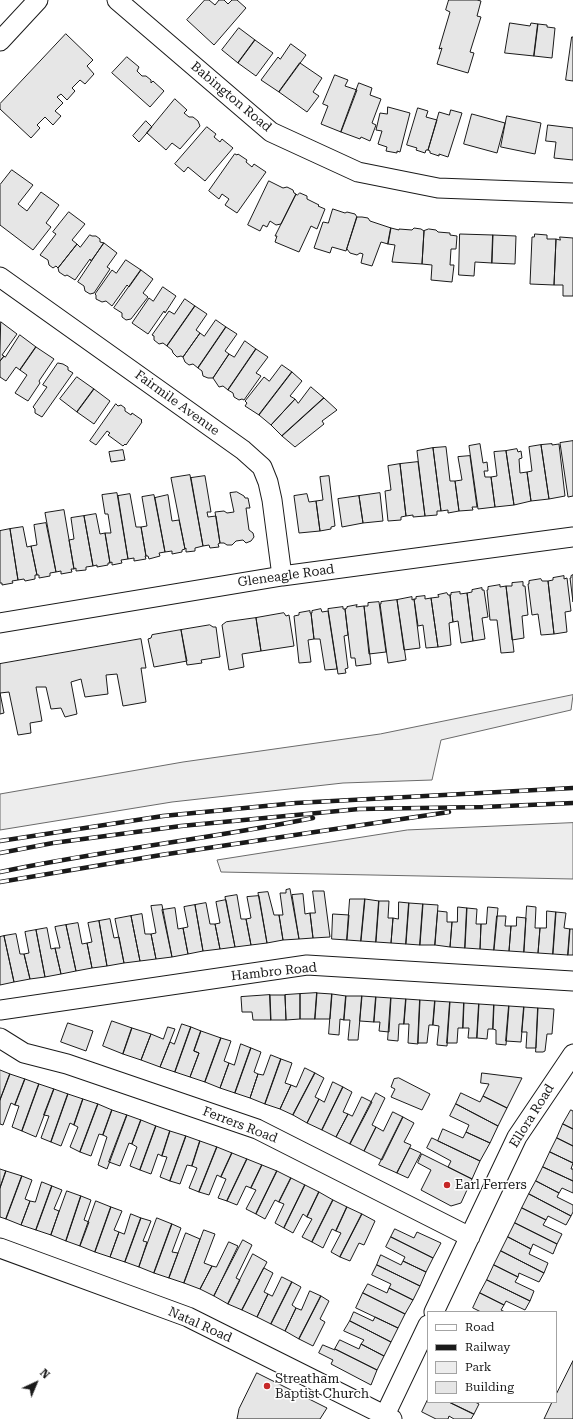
<!DOCTYPE html>
<html>
<head>
<meta charset="utf-8">
<style>
	body { margin:0 }
	#map { position:relative; width:573px; height:1419px; overflow:hidden; background:#fff; font-family:"Roboto Serif",serif }
	canvas { display:block }
	.legend { position:absolute; left:427px; top:1311px; width:130px; height:92px; box-sizing:border-box; background:#fff; border:1px solid #a3a3a3; margin:0; padding:5px 7px; list-style:none; font-size:12px; color:#1a1a1a }
	.legend li { display:flex; align-items:center; gap:8px; height:20px }
	.legend b { width:20px; border:1px solid #a3a3a3 }
	.north { position:absolute; left:16px; top:1363px; width:40px; height:40px; -webkit-text-stroke:3px #fff; paint-order:stroke; rotate:44deg; font-size:11px; font-weight:700; line-height:16px; text-align:center; color:#1a1a1a }
	.north::after { content:''; display:block; margin:auto; width:14px; height:18px; background:#1a1a1a; clip-path:polygon(50% 0,100% 100%,50% 72%,0 100%) }
</style>
</head>
<body>
<div id="map">
<canvas width="573" height="1419"></canvas>
<ul class="legend">
<li><b style="height:5px;background:#fff"></b>Road</li>
<li><b style="height:5px;background:#1a1a1a"></b>Railway</li>
<li><b style="height:11px;background:#ededed"></b>Park</li>
<li><b style="height:11px;background:#e6e6e6"></b>Building</li>
</ul>
<div class="north">N</div>
</div>
<script>
const ctx = document.querySelector('canvas').getContext('2d');
ctx.lineJoin = 'round';
function fillPath(path, color) {
  ctx.fillStyle = color;
  ctx.fill(path, 'evenodd');
}
function stroke(path, color, width, dash) {
  ctx.strokeStyle = color;
  ctx.lineWidth = width;
  ctx.lineCap = dash ? 'butt' : 'round';
  ctx.setLineDash(dash || []);
  ctx.stroke(path);
}
function label(font, color, halo, rows, align = 'center') {
  ctx.font = font + ' "Roboto Serif",serif';
  ctx.lineWidth = 3;
  ctx.setLineDash([]);
  ctx.textBaseline = 'middle';
  ctx.strokeStyle = halo;
  ctx.fillStyle = color;
  for (const [text, x, y, turn = 0] of rows) {
    ctx.save();
    ctx.translate(x, y);
    ctx.rotate((+turn || 0) * Math.PI / 180);
    ctx.textAlign = isNaN(turn) ? turn : align;
    if (halo) ctx.strokeText(text, 0, 0);
    ctx.fillText(text, 0, 0);
    ctx.restore();
  }
}
const green = new Path2D(`
	M573,695L571,710L441,740L432,780L343,783L172,802L0,830V794L183,762L380,734Z
	M573,823V879L221,872L217,860L407,830Z`);
const building = new Path2D(`
	M205,0H209L215,5L219,0H224L228,4L232,0H237L246,8L214,45L187,20Z
	M449,0H477L481,1L477,16L481,17L470,52L474,53L468,73L437,64L442,48L439,49L450,12L446,10Z
	M510,23L530,26L531,23L538,24L534,56L505,53Z
	M538,24L547,25V27L555,28L552,58L534,56Z
	M239,28L255,40L238,63L222,50Z
	M66,34L93,60L87,66L94,74L85,84L80,80L72,88L75,91L67,100L61,94L57,97L63,103L55,111L61,116L53,125L45,117L37,125L40,128L31,138L0,109V104Z
	M572,37H573V81L566,80Z
	M255,40L273,53L256,76L238,63Z
	M291,44L306,55L279,92L261,80L278,57L280,59Z
	M127,57L139,67L137,71L142,76H146L151,80V83L153,81L164,91L150,107L112,73Z
	M300,63L322,78L313,92L319,96L307,112L279,92Z
	M335,75L348,80L345,86L357,90L341,132L321,124L328,106L323,104Z
	M359,83L372,88L370,95L381,99L372,123L376,125L370,141L361,137L360,139L341,132Z
	M175,99L187,110L184,113L189,117H193L198,121L200,126L180,149L172,143L166,150L147,133Z
	M388,107L410,113L400,152L397,151V153L386,151L387,147L378,144L382,131L376,130L380,113L387,114Z
	M418,108L428,111L426,117L437,120L428,150H426L425,153L416,150L417,148L407,145Z
	M451,110L462,113L448,157L439,154V156L430,153V151L428,150L439,112L449,115Z
	M472,114L505,123L497,153L464,144Z
	M507,116L541,123L535,154L501,147Z
	M146,121L152,127L139,142L133,136Z
	M548,125L573,128V160L554,158L556,142L546,141Z
	M207,127L216,134L214,137L220,142L222,139L233,148L205,181L188,167L184,172L175,164Z
	M235,154L237,155L238,154L247,160L246,162L252,167L254,164L266,172L237,213L225,205L229,199L222,194L219,199L209,191Z
	M12,170L33,185L18,204L27,211L41,192L59,205L46,223L51,227L33,250L0,225V185Z
	M269,181L283,188L287,187L293,190L294,193L296,194L281,224L276,225L270,221L267,227L263,225L260,231L248,225Z
	M300,193L307,196V199L319,205L318,206L325,209L317,229L311,226L299,252L275,242L277,236H275L296,194L297,195Z
	M333,209L345,213L347,212L355,214L357,217L346,251L332,247L330,253L314,248L323,222L328,223Z
	M69,212L85,224L72,240L77,244L58,268L56,266L53,268L49,265L48,260L40,255L56,234L53,232Z
	M357,217H362L368,218L370,221L391,228L388,244L381,242L372,266L361,263L363,254L360,253L357,255L350,253L347,249Z
	M391,228L399,230V229L412,230L414,228L421,229L424,231L422,264L392,262L395,245L388,244Z
	M429,229L436,230L438,232L450,233V235L457,236L456,249H451L450,265H454L452,282L431,280L432,265L422,264L424,231Z
	M460,234L493,235L492,263L475,262L474,276L459,275Z
	M535,234L547,235V239H556L554,285L530,284L532,237H534Z
	M90,235L92,236H96L100,239V242L104,243L91,261L90,259L75,280L67,275L65,276L59,272L58,268L77,244L80,247Z
	M493,235L516,236L515,264L492,263Z
	M560,237L573,238V296H563V285H554L556,239L560,240Z
	M104,243L117,253L107,267L110,269L94,293L90,294L85,291L84,286L78,282Z
	M126,260L141,270L129,287L127,285L112,306L106,301L102,302L96,299V295L95,294L112,270L116,273Z
	M141,270L153,279L143,293L148,297L131,319L126,320L122,317V313L114,308Z
	M163,287L176,296L165,313L164,311L148,334L132,323L149,298L153,301Z
	M185,299L195,306L167,346L163,343L159,344L154,340V336L152,335L169,311L174,314Z
	M195,306L207,314L196,330L200,333L183,357L181,356L177,357L173,353L172,350L167,346Z
	M216,320L226,327L198,368L193,364L189,365L185,362L183,357L200,333L204,336Z
	M1,322L17,334L2,355L4,356L0,361Z
	M226,327L237,334L225,351L229,354L213,378H208L203,376L202,371L198,368Z
	M20,335L36,347L20,370L16,367L6,381L0,377V361L4,356L5,357Z
	M245,341L256,349L228,390L223,386L219,387L213,378L229,354L234,357Z
	M36,347L54,359L39,381L40,383L28,401L15,393L27,375L20,370Z
	M256,349L268,357L256,373L261,376L244,400L242,399L239,400L234,397L233,393L228,390Z
	M58,363L63,364L68,367V370L73,373L42,417L35,413V409L33,407L47,387L43,385Z
	M282,365L292,372L259,415L245,406L247,403L245,401L264,377L269,381Z
	M292,372L302,381L290,396L295,399L271,425L259,415Z
	M77,377L94,389L77,412L60,399Z
	M311,387L324,398L282,436L271,425L295,399L298,403Z
	M94,389L110,401L94,424L77,412Z
	M324,398L337,410L322,421L324,424L295,447L282,436Z
	M116,404L118,406L121,405L125,408V411L131,415L132,413L142,420L141,421L142,422L126,445L125,444L123,446L108,435L110,433L107,431L96,445L90,441Z
	M573,441V496L568,497L560,443Z
	M480,444L483,463L487,462L488,471H484L485,477H491L495,507L478,509L469,446Z
	M552,444V445L559,444L565,496L549,499L541,445Z
	M541,445L549,499L531,501L527,472L532,471L529,447Z
	M446,447L450,481H455L459,511L448,513V510L441,511L433,448Z
	M433,448L441,511H437V515L425,516L417,451Z
	M517,449L518,452L521,451L522,458L519,459L520,473L527,472L531,501L514,505L506,451Z
	M123,450L125,460L111,462L109,452Z
	M506,451L514,505L495,507L491,477L497,476L494,452Z
	M470,456L477,507H472L473,510L459,511L455,481L462,480L458,457Z
	M418,462L425,516L413,517V515L406,516L400,464Z
	M400,464L406,516L401,517V520L388,521L385,491L391,490L388,466Z
	M190,475L203,546L195,548V551L186,552V548L185,549L171,478Z
	M205,476L211,512H207L208,517L216,516L220,543L218,544L219,547L210,548L209,545L203,546L191,478Z
	M329,476L335,526L331,527V529L320,531L316,501L323,500L320,477Z
	M237,492L244,496L245,498H248L250,508H246L249,530L253,533L254,537L251,541L246,543L243,540L236,541L232,545H227L224,543H220L215,512L224,511L227,513L234,512L230,493Z
	M117,493L128,559L121,560L122,563L112,565V562L110,563L105,533H111L108,514H105L102,495Z
	M380,493L383,521L363,523L359,496Z
	M130,494L136,527H141L146,556H145L146,559L134,561V558L128,559L118,496Z
	M307,494L309,502L316,501L320,531L299,533L294,496Z
	M154,495L165,552L159,553L160,556L149,559L148,556H146L141,527L147,526L142,497Z
	M168,495L172,521L179,520L185,549L182,550V552L172,554V551L165,552L155,498Z
	M359,496L363,523L342,527L338,499Z
	M64,510L74,569H71L72,572L61,574V571L56,572L45,513Z
	M96,514L100,534L105,533L110,563H108V565L97,567V565L93,566L84,516Z
	M84,516L93,566L86,567V570L76,571V568L74,569L69,540L74,539L71,518Z
	M46,523L56,572L50,573V576L39,578V575H37L31,546L37,545L34,525Z
	M23,527L27,547L31,546L37,575H35V579L25,581L24,579L18,580L10,529Z
	M10,529L18,580L12,581L13,583L2,585V583H0V531Z
	M573,575V602L570,578H571V576Z
	M564,576V579L567,578L571,611L565,612L567,632L554,634L548,581L553,580V578Z
	M541,579L542,581H548L554,634L541,635L538,614L532,615L528,584H529V581Z
	M523,582V586H525L528,615L522,616L524,638L512,640L506,586H512V583Z
	M500,585V587L506,586L514,652L501,653L497,620H490L487,590H488V587Z
	M482,588V590H484L488,617L482,618L485,639L473,641L467,593L472,592V590Z
	M460,592V594L467,593L473,641L461,643L458,621L453,622L450,595H451V593Z
	M447,593L448,595H450L453,622L449,623L451,645L438,647L431,598L439,597L438,595Z
	M425,596V599L431,598L438,647L426,648L423,625L418,626L414,599H416V597Z
	M412,597V600L414,599L420,648L404,650L397,600Z
	M397,600L406,660L388,663L380,604H381V602Z
	M379,602L386,652L369,654L364,606H368V603Z
	M357,605L356,607L364,606L371,664L356,666L355,658H351L345,609L347,608V607Z
	M343,607V609H345L348,635L344,636L348,668L345,669L346,673L338,674L328,609Z
	M321,609L322,612L328,611L337,669L325,670L320,639H314L311,613H312V611Z
	M310,611V613H311L314,639L308,640L311,662L299,663L294,616L299,615V613Z
	M284,613L286,616L289,615L294,646L261,651L256,618Z
	M256,618L261,651L242,654L244,667L229,670L222,625L226,622Z
	M210,625L213,627H216L220,657L201,660L202,663L187,665L181,630Z
	M181,630L187,661L154,667L148,639L151,638L152,635Z
	M141,639L146,668H141L146,702L123,706L117,674L106,675L108,694L85,697L81,679L71,682L77,714L65,717L61,708L51,709L46,687H36L42,721L30,723L31,733L18,735L9,692L0,693L4,713L0,714V664Z
	M290,889L299,939L283,940L279,915H283L280,893H286V890Z
	M313,891H324L330,937L313,938L310,913H315Z
	M268,892L274,915H279L283,940L267,943L258,893Z
	M303,894L305,914L310,913L313,938L299,939L292,895Z
	M237,895L241,919H246L251,945L235,947L225,897Z
	M259,896L267,943L251,945L246,919L251,918L247,897Z
	M350,899H365L361,941L347,940Z
	M365,899L379,901L376,942L361,941Z
	M226,900L235,947L220,949L215,924L220,923L216,902Z
	M379,901H389L388,918H393L391,943L376,942Z
	M399,902L409,903L406,944L391,943L393,918L398,919Z
	M206,903L210,924H215L220,949L203,951L195,905Z
	M409,903L423,904L420,945L406,944Z
	M423,904L438,905L435,945H420Z
	M162,905L172,957L156,959L151,934L156,933L151,906Z
	M195,905L203,951L188,954L183,928L188,927L184,907Z
	M527,906L536,907L535,928H540L538,953L524,952Z
	M458,907L467,908L465,948L450,947L452,922H457Z
	M488,907L498,908L494,950L480,949L481,924H486Z
	M175,908L178,929L183,928L188,954L172,957L162,910Z
	M467,908L477,909L476,924H481L480,949L465,948Z
	M438,911L447,912V922H452L450,947L435,945Z
	M547,911L556,912L553,954L538,953L540,928H546Z
	M556,912L566,913L564,928L570,929L568,955L553,954Z
	M142,914L145,934H151L156,959L140,961L131,916Z
	M333,914L349,915L347,940L332,939Z
	M131,916L140,961L124,963L115,919Z
	M497,916H506L505,926H511L509,951L494,950Z
	M517,917L526,918L524,952L509,951L511,926H516Z
	M110,919L114,938L119,937L124,963L107,966L99,921Z
	M99,921L107,966L92,968L87,943L92,942L88,923Z
	M78,923L82,944L87,943L92,968L76,971L66,925Z
	M66,925L76,971L61,974L55,948H60L55,927Z
	M47,928L51,949L55,948L61,974L45,977L36,930Z
	M570,929H573V955H568Z
	M36,930L45,977L30,979L24,954L29,953L25,932Z
	M16,934L20,954H24L30,979L14,982L4,936Z
	M4,936L14,982L0,985V937Z
	M317,993L315,1019H300V994Z
	M317,993L332,994L330,1019H315Z
	M300,994V1019L286,1020L285,995Z
	M332,994L346,996L344,1020L340,1019L339,1035L329,1034Z
	M270,995L271,1020H253L252,1012H242L241,997Z
	M270,995H285L286,1020H271Z
	M346,996H362L358,1040H348L350,1020H344Z
	M362,996L376,997L374,1022L360,1021Z
	M376,997L391,998L389,1032L379,1031L380,1022H374Z
	M391,998L406,999L404,1024H399L398,1041L388,1040Z
	M406,999L420,1000L418,1044L408,1043L409,1024H404Z
	M420,1000L435,1001L433,1025H429L427,1043H418Z
	M435,1001L450,1002L447,1046L437,1045L439,1026L433,1025Z
	M450,1002L464,1003L463,1028H458L457,1043H447Z
	M464,1003L479,1004L477,1038H468L469,1028H463Z
	M479,1004L494,1005L493,1029H488L487,1039L477,1038Z
	M494,1005L509,1006L506,1045L496,1044V1030L493,1029Z
	M509,1006L524,1007L521,1042L506,1041Z
	M524,1007L538,1008L536,1048H526L527,1032H522Z
	M538,1008L554,1009L552,1034H547L545,1051L543,1052H536Z
	M112,1021L132,1028L123,1054L103,1046Z
	M68,1023L93,1031L86,1051L61,1042Z
	M182,1024L191,1027L175,1072L160,1067L170,1042L174,1044Z
	M168,1027L175,1029L160,1067L141,1060L151,1034L163,1039Z
	M191,1027L201,1031L194,1051L199,1053L190,1077L175,1072Z
	M132,1028L151,1034L141,1060L123,1054Z
	M201,1031L221,1038L205,1082L190,1077L199,1053L194,1051Z
	M221,1038L231,1041L224,1061L229,1063L220,1088L205,1082Z
	M241,1044L251,1048L235,1093L220,1088L229,1063L234,1065Z
	M251,1048L261,1052L254,1072L258,1074L250,1098L235,1093Z
	M271,1055L281,1059L265,1104L250,1098L258,1074L263,1075Z
	M281,1059L292,1063L285,1083L291,1085L280,1109L265,1104Z
	M305,1068L315,1073L293,1115L280,1109L291,1085L296,1087Z
	M0,1070L10,1074L0,1100Z
	M315,1073L324,1078L315,1097L319,1099L307,1123L293,1115Z
	M482,1073L522,1078L507,1108L483,1096L489,1084L481,1083Z
	M10,1074L25,1079L15,1105L11,1103L3,1125L0,1124V1100Z
	M399,1078L430,1094L422,1110L391,1097L395,1089L391,1087L394,1079Z
	M25,1079L39,1084L22,1131L12,1127L19,1106L15,1105Z
	M333,1082L343,1087L322,1130L307,1123L319,1099L324,1102Z
	M39,1084L54,1089L36,1137L22,1131Z
	M343,1087L352,1092L343,1112L348,1114L336,1137L322,1130Z
	M54,1089L68,1094L51,1142L41,1138L49,1116L44,1115Z
	M376,1093L385,1098L372,1125L376,1127L364,1151L350,1144Z
	M461,1093L480,1102L483,1096L507,1108L498,1126L456,1104Z
	M68,1094L83,1099L74,1125L70,1123L61,1146L51,1142Z
	M362,1097L372,1102L350,1144L336,1137L348,1114L352,1116Z
	M83,1099L98,1104L80,1152L70,1147L78,1127L74,1125Z
	M98,1104L112,1110L103,1135L99,1134L91,1156L80,1152Z
	M456,1104L498,1126L490,1143L466,1132L469,1125L450,1116Z
	M112,1110L127,1115L107,1169L98,1165L107,1137L103,1135Z
	M571,1110L573,1111V1129L563,1124Z
	M393,1112L403,1117L382,1160L364,1151L376,1127L383,1131Z
	M127,1115L141,1120L132,1144L129,1143L120,1166L109,1162Z
	M403,1117L414,1123L404,1142L411,1145L397,1173L379,1165Z
	M141,1120L156,1126L140,1170L130,1166L137,1147L132,1144Z
	M563,1124L573,1129V1146L557,1138Z
	M156,1126L170,1131L162,1156L158,1154L151,1174L140,1170Z
	M443,1129L463,1138L466,1132L490,1143L480,1161L438,1141Z
	M170,1131L186,1136L170,1181L160,1177L167,1157L162,1156Z
	M186,1136L200,1141L192,1166L187,1165L180,1184L170,1181Z
	M432,1138L480,1161L472,1179L448,1167L451,1161L427,1148Z
	M557,1138L573,1146V1163L550,1152Z
	M200,1141L217,1147L199,1192L189,1188L197,1168L192,1166Z
	M217,1147L232,1153L221,1177L217,1175L209,1195L199,1192Z
	M410,1148L421,1153L408,1178L397,1173Z
	M550,1152L573,1163L571,1169H573V1181L543,1167Z
	M232,1153L247,1159L227,1201L218,1198L226,1179L221,1177Z
	M422,1154L472,1179L461,1203L451,1206L421,1190L431,1170L418,1163Z
	M247,1159L262,1165L251,1188L246,1186L237,1205L227,1201Z
	M262,1165L277,1171L256,1214L246,1209L256,1190L251,1188Z
	M543,1167L573,1181V1193L562,1188L559,1193L536,1181Z
	M0,1169L6,1171L0,1188Z
	M6,1171L22,1176L6,1219L0,1217V1188Z
	M277,1171L291,1178L279,1202L275,1200L265,1219L256,1214Z
	M22,1176L32,1180L25,1199L30,1201L21,1225L6,1219Z
	M291,1178L305,1185L284,1228L275,1223L284,1204L279,1202Z
	M536,1181L559,1193L557,1197L573,1205V1212L571,1216L529,1194Z
	M42,1182L52,1186L36,1230L21,1225L30,1201L35,1202Z
	M305,1185L319,1192L307,1217L303,1214L293,1233L284,1228Z
	M52,1186L62,1190L54,1209L59,1211L51,1235L36,1230Z
	M67,1191L81,1196L66,1241L51,1235Z
	M319,1192L333,1200L312,1242L302,1237L312,1219L307,1217Z
	M529,1194L571,1216L566,1225L548,1216L546,1220L522,1208Z
	M81,1196L91,1200L84,1220L89,1222L80,1246L66,1241Z
	M333,1200L347,1207L336,1231L332,1229L323,1248L312,1242Z
	M96,1201L111,1207L95,1252L80,1246Z
	M111,1207L122,1211L114,1230L119,1232L110,1257L95,1252Z
	M347,1207L362,1214L340,1257L331,1252L341,1233L336,1231Z
	M522,1208L546,1220L543,1225L562,1234L557,1244L515,1223Z
	M131,1214L141,1218L125,1262L110,1257L119,1232L124,1234Z
	M362,1214L375,1221L364,1245L359,1243L350,1261L340,1257Z
	M141,1218L151,1221L143,1241L147,1242L139,1267L125,1262Z
	M157,1218L172,1224L154,1273L139,1267Z
	M515,1223L557,1244L553,1254L533,1244L531,1249L508,1237Z
	M172,1224L181,1228L172,1252L178,1253L169,1278L154,1273Z
	M395,1229L414,1238L417,1232L441,1243L433,1258L391,1237Z
	M204,1230L215,1234L204,1263L212,1266L200,1289L184,1283Z
	M186,1233L200,1239L184,1283L169,1278Z
	M391,1237L433,1258L426,1272L403,1261L405,1257L386,1247Z
	M508,1237L531,1249L529,1254L548,1263L544,1273L501,1251Z
	M243,1240L252,1245L236,1278L240,1280L228,1304L214,1296Z
	M229,1242L238,1246L214,1296L200,1289L212,1266L216,1267Z
	M501,1251L544,1273L539,1282L519,1273L518,1277L494,1265Z
	M253,1254L267,1262L242,1310L228,1304Z
	M381,1255L401,1265L403,1261L426,1272L420,1286L377,1265Z
	M377,1265L420,1286L413,1300L389,1288L391,1284L372,1275Z
	M494,1265L518,1277L515,1282L534,1291L530,1301L487,1280Z
	M264,1268L273,1273L264,1292L268,1294L257,1317L242,1310Z
	M282,1277L292,1282L271,1324L257,1317L268,1294L272,1296Z
	M487,1280L530,1301L525,1310L506,1301L504,1305L480,1293Z
	M292,1282L301,1287L292,1305L296,1308L285,1331L271,1324Z
	M368,1284L387,1293L389,1288L413,1300L405,1314L363,1293Z
	M310,1291L321,1296L299,1339L285,1331L296,1308L301,1310Z
	M363,1293L405,1314L398,1328L356,1308Z
	M480,1293L504,1305L501,1310L505,1312H481L473,1308Z
	M321,1296L329,1301L320,1319L325,1322L313,1346L299,1339Z
	M354,1312L373,1321L375,1317L398,1328L391,1342L350,1321Z
	M350,1321L391,1342L384,1356L361,1344L364,1340L344,1331Z
	M340,1340L359,1349L361,1344L384,1356L377,1370L335,1349Z
	M323,1345L335,1350V1349L377,1370L371,1385L331,1364L333,1360L319,1353Z
	M573,1361V1419H544L552,1402H556V1395Z
	M257,1373L327,1408L320,1419H237L239,1409Z
	M428,1399V1402H449L474,1414L471,1419H454L449,1416L448,1419H436L422,1412Z
	M449,1402H475L479,1404L474,1414Z`);
const street = new Path2D(`
	M117,0L271,132L358,172L438,188L573,193
	M0,41L38,0
	M0,277L243,450L262,467L268,482L272,500L282,576
	M0,623L282,576L573,537
	M0,1010L307,965L573,981
	M0,1038L24,1053L67,1064L257,1129L470,1237
	M0,1248L188,1317L392,1419
	M434,1312L517,1137L573,1054
	M385,1415L428,1325`);
const rail = new Path2D(`
	M0,841L163,816L296,803L573,788
	M0,853L53,843L181,826L359,809L483,807L573,803
	M0,872C104,850 209,839 313,818
	M0,882L161,855L449,812`);
const markers = [
	[447,1185,4,"#c62828"],
	[267,1386,4,"#c62828"]
];
const streetNames = [
	["Babington Road",231,97,40],
	["Fairmile Avenue",177,403,36],
	["Gleneagle Road",286,576,-8],
	["Hambro Road",274,972,-6],
	["Ellora Road",532,1116,-58],
	["Ferrers Road",240,1125,21],
	["Natal Road",200,1325,24]
];
const poiNames = [
	["Earl Ferrers",455,1185],
	["Streatham",275,1379],
	["Baptist Church",275,1394]
];
fillPath(green, '#ededed');
stroke(green, '#6a6a6a', 1);
fillPath(building, '#e6e6e6');
stroke(building, '#1a1a1a', 1);
stroke(street, '#1a1a1a', 21);
stroke(street, '#fff', 19);
stroke(rail, '#1a1a1a', 4.5);
stroke(rail, '#fff', 3, [9]);
for (const [x, y, r, color] of markers) {
  const dot = new Path2D();
  dot.arc(x, y, r, 0, 2 * Math.PI);
  ctx.fillStyle = color;
  ctx.fill(dot);
  stroke(dot, '#fff', 1.5);
}
label('13px', '#1a1a1a', '#fff', streetNames);
label('13px', '#1a1a1a', '#fff', poiNames, 'left');
</script>
</body>
</html>
